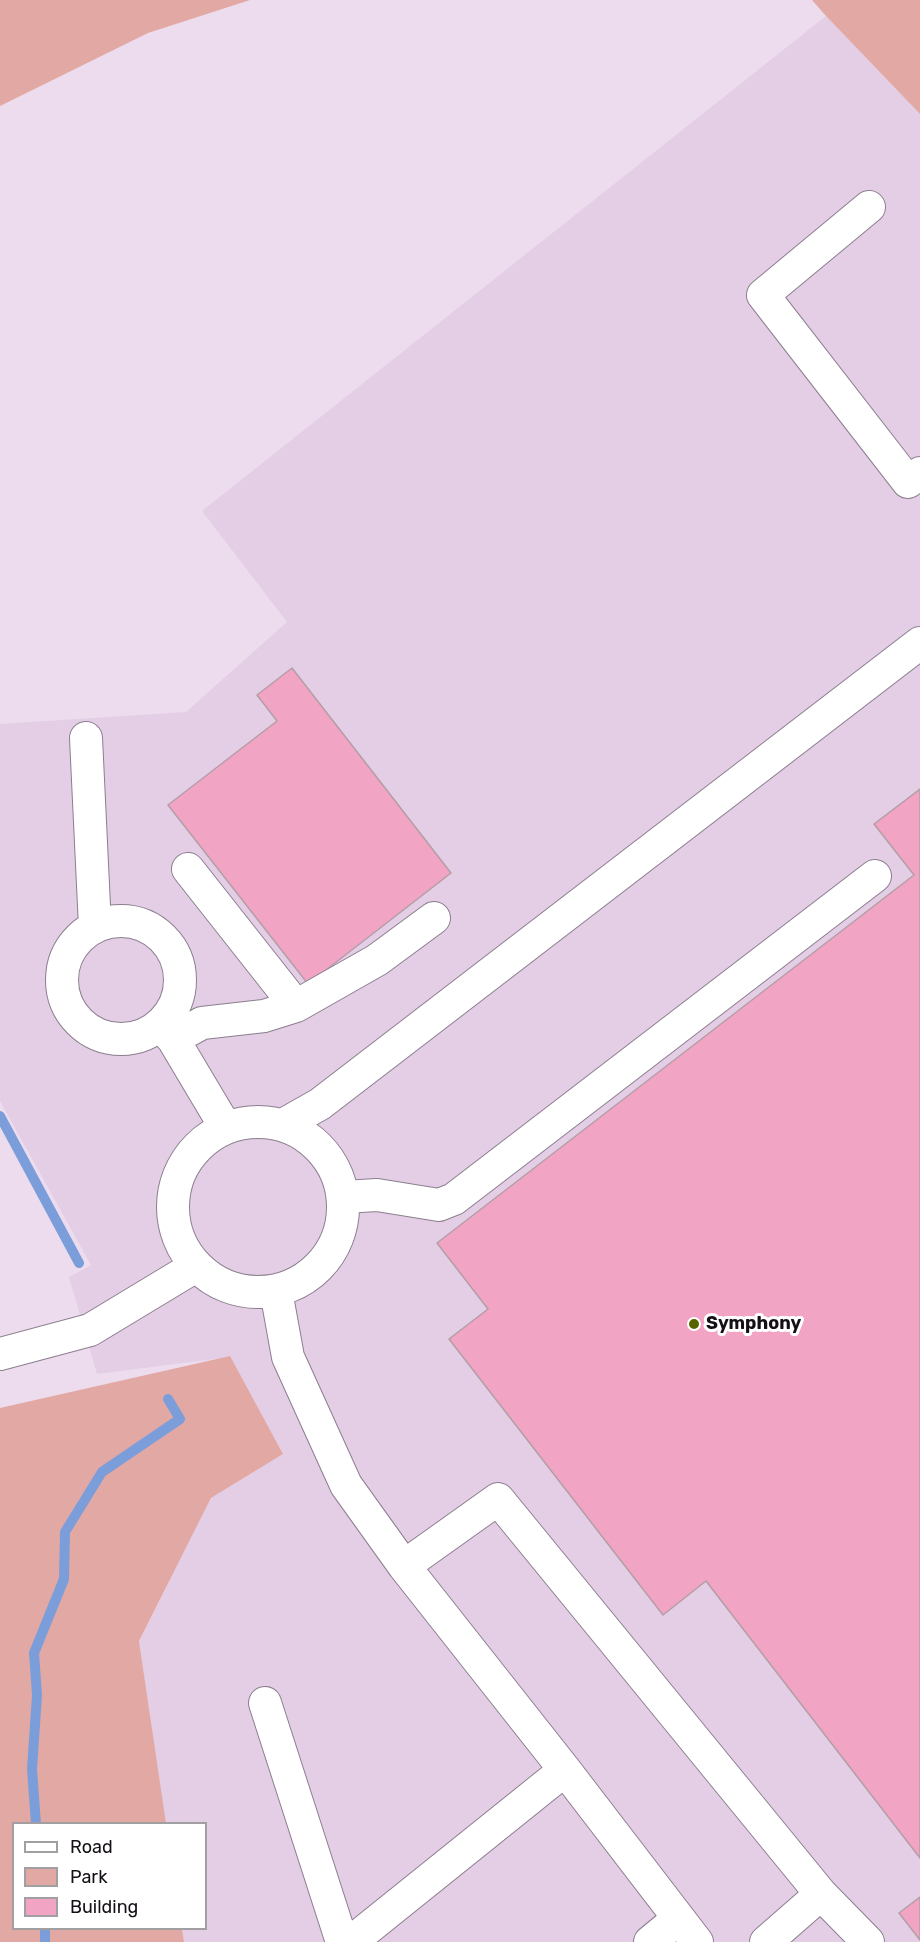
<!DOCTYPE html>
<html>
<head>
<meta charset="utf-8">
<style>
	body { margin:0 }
	#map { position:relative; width:920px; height:1942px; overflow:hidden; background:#ecdcee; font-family:Rubik,sans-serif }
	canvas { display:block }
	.legend { position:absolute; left:12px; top:1822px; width:195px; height:108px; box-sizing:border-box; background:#fff; border:2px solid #a19fa2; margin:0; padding:8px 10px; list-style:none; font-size:18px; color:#151016 }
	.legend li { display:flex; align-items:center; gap:12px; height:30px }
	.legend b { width:30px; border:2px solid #a19fa2 }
</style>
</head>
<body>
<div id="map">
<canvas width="920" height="1942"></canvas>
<ul class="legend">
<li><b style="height:8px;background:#fff"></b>Road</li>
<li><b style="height:16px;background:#e2a8a3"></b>Park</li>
<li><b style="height:16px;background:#f1a4c3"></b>Building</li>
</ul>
</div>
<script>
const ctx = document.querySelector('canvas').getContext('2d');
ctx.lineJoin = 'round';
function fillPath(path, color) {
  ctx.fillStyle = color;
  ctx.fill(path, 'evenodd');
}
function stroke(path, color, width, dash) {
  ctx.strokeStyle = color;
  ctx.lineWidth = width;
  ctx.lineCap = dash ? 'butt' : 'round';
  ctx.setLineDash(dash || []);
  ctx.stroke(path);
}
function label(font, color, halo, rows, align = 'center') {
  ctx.font = font + ' Rubik,sans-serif';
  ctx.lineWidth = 6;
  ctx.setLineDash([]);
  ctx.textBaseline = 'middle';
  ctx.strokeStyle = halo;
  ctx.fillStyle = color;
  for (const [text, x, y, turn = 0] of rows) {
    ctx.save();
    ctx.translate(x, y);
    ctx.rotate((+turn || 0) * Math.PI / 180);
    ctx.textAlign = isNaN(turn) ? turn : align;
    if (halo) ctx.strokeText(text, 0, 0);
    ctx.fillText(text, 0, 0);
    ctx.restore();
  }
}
const built = new Path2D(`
	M826,16L920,114V1942H184L182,1929L206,1928V1824L166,1823L139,1641L211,1498L283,1454L230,1357L97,1374L69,1277L91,1265L0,1101V724L186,712L287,622L202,511Z`);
const green = new Path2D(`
	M0,0H250L148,33L0,106Z
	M812,0H920V114L826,16Z
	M230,1356L283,1454L211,1498L139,1641L166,1823L14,1824V1928L182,1929L184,1942H0V1408Z`);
const stream = new Path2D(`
	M0,1116L79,1263
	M36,1824L32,1769L37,1695L34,1653L64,1579L65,1532L102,1472L180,1419L168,1399
	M45,1928V1942`);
const building = new Path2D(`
	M292,668L451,873L308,984L168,805L277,721L257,695Z
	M920,789V1858L706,1581L663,1615L449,1339L488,1309L437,1243L914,875L874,824Z
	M920,1897V1940L899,1913Z`);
const minor = new Path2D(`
	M869,207L763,295L908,482L920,473
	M86,738L95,927
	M188,869L296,1006
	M62 980a59 59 0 1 1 118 0a59 59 0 1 1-118 0Z
	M160,1025L173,1039L226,1128
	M173,1039L202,1023L264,1016L296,1006L377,960L434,918
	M173 1207a85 85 0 1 1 170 0a85 85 0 1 1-170 0Z
	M283,1125L320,1104L920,643
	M344,1197L377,1195L439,1205L454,1199L875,876
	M276,1291L288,1357L346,1485L404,1566L565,1770L697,1942
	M0,1354L90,1330L196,1266
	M404,1566L498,1499L821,1894L868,1942
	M265,1703L342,1942
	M351,1942L565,1770
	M650,1942L678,1919
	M766,1942L821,1894`);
const markers = [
	[694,1324,6,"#586201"]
];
const poiNames = [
	["Symphony",706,1324]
];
fillPath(built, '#e3cee6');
fillPath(green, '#e2a8a3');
stroke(stream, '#7b9edb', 10);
fillPath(building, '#f1a4c3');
stroke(building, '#b49ea6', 1.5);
stroke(minor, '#8c7e8e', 34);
stroke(minor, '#fff', 32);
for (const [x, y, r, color] of markers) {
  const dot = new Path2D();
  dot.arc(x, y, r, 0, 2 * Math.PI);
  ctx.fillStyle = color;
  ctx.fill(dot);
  stroke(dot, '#fff', 2);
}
label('bold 18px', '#151016', '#fff', poiNames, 'left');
</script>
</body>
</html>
